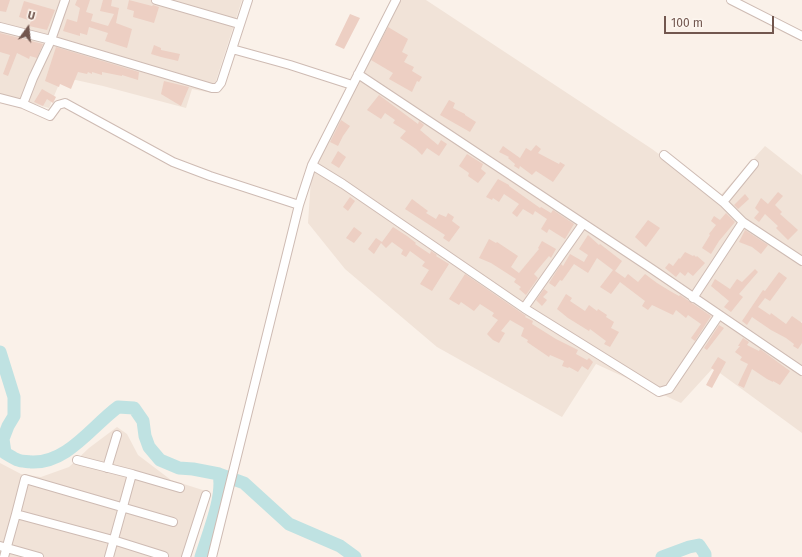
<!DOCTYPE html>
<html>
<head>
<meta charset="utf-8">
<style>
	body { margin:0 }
	#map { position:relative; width:802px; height:557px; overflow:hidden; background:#faf1e9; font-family:"Fira Sans",sans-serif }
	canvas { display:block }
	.north { position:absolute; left:8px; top:8px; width:40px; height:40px; -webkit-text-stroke:3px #fdf6ef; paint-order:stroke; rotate:15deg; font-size:11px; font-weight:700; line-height:16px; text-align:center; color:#72574f }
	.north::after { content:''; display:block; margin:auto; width:14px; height:18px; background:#72574f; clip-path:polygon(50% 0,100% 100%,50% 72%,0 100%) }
	.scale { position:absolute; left:664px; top:16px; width:110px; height:18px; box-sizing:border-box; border:2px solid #72574f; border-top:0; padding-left:5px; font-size:12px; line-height:14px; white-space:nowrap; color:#72574f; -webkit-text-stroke:3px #fdf6ef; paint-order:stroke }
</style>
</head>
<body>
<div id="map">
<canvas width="802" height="557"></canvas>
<div class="north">U</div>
<div class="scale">100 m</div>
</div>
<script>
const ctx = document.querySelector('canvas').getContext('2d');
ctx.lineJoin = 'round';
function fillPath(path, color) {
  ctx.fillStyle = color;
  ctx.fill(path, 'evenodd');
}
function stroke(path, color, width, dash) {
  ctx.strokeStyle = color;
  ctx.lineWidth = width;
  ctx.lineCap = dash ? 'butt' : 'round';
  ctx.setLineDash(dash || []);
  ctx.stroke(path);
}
const residential = new Path2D(`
	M0,0H242L212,93L192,89L186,108L103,86L62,77L49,108L0,95Z
	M396,0H426L652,149L718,198L765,146L802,175V321L800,325L802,327V433L713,368L681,403L596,364L562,417L437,347L345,269L308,223L312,165Z
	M117,427L127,434L138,455L171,480L209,492L188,557H0V463L21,474L41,477L69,467L89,448Z`);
const river = new Path2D(`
	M0,352L14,397V416L8,426L3,439L5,453C9,455 14,459 18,460C22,462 27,461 31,462C67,464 92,426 118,407L134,408L143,421L145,436L149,447L160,460L179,468L193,469L219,474L244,483L289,524L340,546L355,557
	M201,557C208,534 224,496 219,474
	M662,557L689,547L699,545L705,554V557`);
const building = new Path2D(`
	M0,0H10L6,12L0,11Z
	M77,0H90L86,12L93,14L91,21L108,26L114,14L100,11L103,0H112L111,6L119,8L116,23L132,29L127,48L105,41L108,33L89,27L87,35L80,33V36L63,31L67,19L77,22L80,8L75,5Z
	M129,0L152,6L153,5L159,7L154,23L133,17L134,11L127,9Z
	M24,1L55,10L47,30L29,26L31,21L19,17Z
	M350,14L360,18L344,49L335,45Z
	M388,27L408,39L402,52L408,55L404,62L414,67L412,71L422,77L419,82L417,81L412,92L389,79L393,73L371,60Z
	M0,33L4,34L43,44L37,58L30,56L29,59L17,53L8,76L3,74L10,55L0,52Z
	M154,45L161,48V50L180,54L178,61L161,57L151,54Z
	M56,47L139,72L138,80L122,75V76L102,72V75L92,72V74L88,72L87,74L78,72L71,89L60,84L59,87L45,81Z
	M164,81L189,87L181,106L161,94Z
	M42,89L56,97L53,103L47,99L43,106L34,102Z
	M379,95L418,124L419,121L423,124L424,125L420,130L438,145L441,140L447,144L439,156L427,148L422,155L416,149L400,138L406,131L393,123L395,120L385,113L381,119L367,110Z
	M449,100L455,103L453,108L465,114V115L476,122L470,132L440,115Z
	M341,120L350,126L343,136L338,146L330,142Z
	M536,145L541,149L538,153L559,164L560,162L565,165L553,182L536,171L532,175L520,166L519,169L514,166L515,164L508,158L509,157L499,152L503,146L520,158L526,148L531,151Z
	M338,151L346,157L339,168L331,163Z
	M467,154L483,164L481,169L486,173L478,183L468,176L469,173L459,166Z
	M498,179L509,185V186L540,208L541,207L551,213L553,210L574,224L565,239L549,229L547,233L541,229L547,219L535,211L533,215L523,209L517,217L512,213L519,204L504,194L499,202L493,198L492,200L486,197Z
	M778,192L783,196L775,205L782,212L780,214L798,230L788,240L776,228L778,226L765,214L759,222L754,218L759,212L755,208L761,198L768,204Z
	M745,194L749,199L738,209L734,205Z
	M350,197L355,201L348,211L343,207Z
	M412,199L428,211L426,213L436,219L439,214L446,217L448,213L454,217L452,221L460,227L449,242L443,238L445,235L405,209Z
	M726,213L735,222L719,241L711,254L702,248L710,235L709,234L716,225L711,221L714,216L720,220Z
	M648,220L660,228L646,247L635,237Z
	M354,227L362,233L354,243L346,238Z
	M393,227L407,236L416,243L415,244L430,254L431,251L437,255L436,256L449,264L432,291L420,284L429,270L422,266L425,262L410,251L406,257L401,254L403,250L392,242L386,248L381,243L374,254L368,249L376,238L382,242Z
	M745,230L768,245L761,254L752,247L739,242Z
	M588,235L599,245L600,244L622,261L615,271L625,278L628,274L638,282L645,274L657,283L670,291L679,296L680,295L711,316L695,341L691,338L701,324L688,315L686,318L676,310L673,315L652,305L648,310L642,306L645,301L620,282L611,294L600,287L613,270L597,258L588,273L574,264L567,274L562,281L560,280L555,287L549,283L561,264L563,266L570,254L584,262L588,255L579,249Z
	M489,239L496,243L497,242L518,256L511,267L519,273L539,249L538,248L542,241L556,249L551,258L549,256L534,274L538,278L526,295L519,289L521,287L514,282L516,279L491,263L479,258Z
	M685,252L693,256L694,255L696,257L697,256L705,263L693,276L688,272L685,276L680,272L676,277L665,268L669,263L673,266L679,258L680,259Z
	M755,269L758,272L739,294L743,297L731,312L724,307L729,301L711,286L715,279L730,289L737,279L742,282Z
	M779,272L787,278L770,301L765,298L758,307L770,315L771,313L786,324L792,316L802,323V343L798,349L793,346L794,344L786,338L771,330L752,317L747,325L742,321L763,290L765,291Z
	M465,274L526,316L525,317L533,321L532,324L556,339L578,350L576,354L587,360L589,358L593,362L588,370L582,366L578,372L569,367L568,368L562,366L564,361L550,355L549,357L527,342L528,340L521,336L524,328L510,320L501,331L505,333L499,343L493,340L487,334L498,320L492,316L494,313L480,304L474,311L461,302L459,305L449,299Z
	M544,289L548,292L543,297L547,300L542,306L536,300Z
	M566,294L572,298L570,301L585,311L589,305L597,311L598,309L607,315L606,317L614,322L611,328L619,332L610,347L604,344L606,341L590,329L589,331L568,318L557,309Z
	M719,325L724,328L707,350L704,348Z
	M743,338L749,342L747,345L759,351L760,349L790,371L780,385L773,381V382L767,379L752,369L744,388L738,385L748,364L740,360L742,357L735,352L740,346H738Z
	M718,357L726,362L712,388L706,385L714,370L711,368Z`);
const street = new Path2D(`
	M65,0L51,40L33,78L23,104L50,116L58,105L65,103L173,162L210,176L299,205
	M156,0L239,24
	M731,0L802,36
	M0,27L51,40L212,88H217L221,83L248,0
	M232,49L290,65L352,85
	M358,74L652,269L802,371
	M0,98L23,104
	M664,155L723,202
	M754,164L723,202L743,222L802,261
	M312,165L343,184L524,308L659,392L669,389L719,315
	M693,298L743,222
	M524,308L583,224
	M77,460L132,474L109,557
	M107,468L117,435
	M132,474L180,488
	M16,514L25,479L173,522
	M0,546L39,557
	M4,557L16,514L113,540L164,556
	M186,557L206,495
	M212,557L299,205L312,165L396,0`);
fillPath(residential, '#f1e3d8');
stroke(river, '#bfe2e2', 13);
fillPath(building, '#edcfc3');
stroke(street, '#cebbb3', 10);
stroke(street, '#fff', 8);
</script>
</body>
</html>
